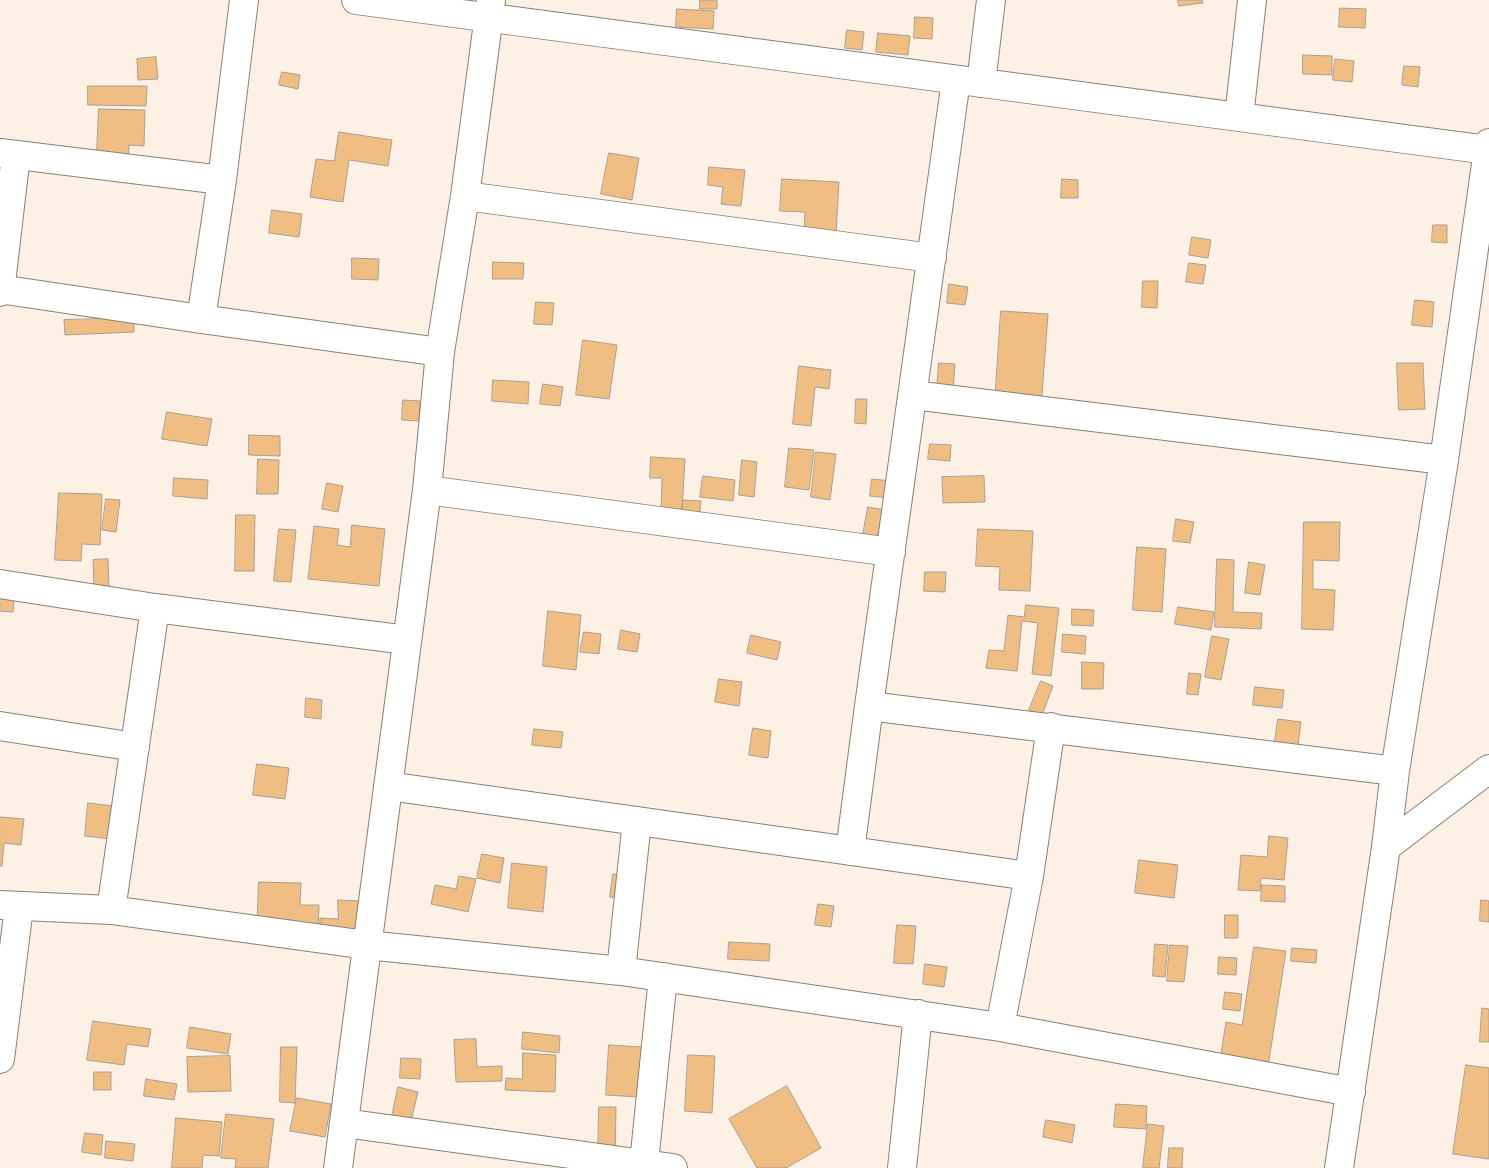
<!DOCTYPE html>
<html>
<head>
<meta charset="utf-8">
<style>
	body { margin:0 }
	canvas { display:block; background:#fcf1e4 }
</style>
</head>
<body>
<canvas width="1489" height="1168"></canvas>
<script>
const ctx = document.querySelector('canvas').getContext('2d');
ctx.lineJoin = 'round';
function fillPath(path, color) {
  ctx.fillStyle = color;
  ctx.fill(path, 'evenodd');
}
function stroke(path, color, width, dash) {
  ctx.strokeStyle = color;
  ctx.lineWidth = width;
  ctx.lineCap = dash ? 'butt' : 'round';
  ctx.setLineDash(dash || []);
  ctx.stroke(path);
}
const building = new Path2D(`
	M700,0H717V9H700Z
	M1178,0H1202L1203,3L1179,6Z
	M1340,8L1366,9L1365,28L1339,27Z
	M677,9L714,11L713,29L676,27Z
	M915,17L933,18L932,39L914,38Z
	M847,30L864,32L862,50L845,48Z
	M878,33L910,36L908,55L876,52Z
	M1303,55L1332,56V75L1303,74Z
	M156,57L158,79L138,80L137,59Z
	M1335,59L1354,61L1352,82L1333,80Z
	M1404,66L1420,67L1418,87L1402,85Z
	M282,72L300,75L298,89L279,85Z
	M88,86H147L146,106L88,105Z
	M99,109L145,110L144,146L129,145L128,173L96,172Z
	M339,132L392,140L388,166L349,160L343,202L310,197L316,159L334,161Z
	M609,153L639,158L632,200L601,194Z
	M709,167L745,170L741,206L721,204L723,187L708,185Z
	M782,179L839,182L836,235L804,233L805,212L780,211Z
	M1062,179L1078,180V198H1061Z
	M272,210L302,214L299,237L269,233Z
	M1433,225H1447V243L1432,242Z
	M1192,237L1211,240L1208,258L1189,255Z
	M352,258L379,259L378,280L352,279Z
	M493,262L524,263L523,279H493Z
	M1189,263L1206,265L1203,284L1186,282Z
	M1143,281H1158L1157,308L1142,307Z
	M949,284L968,287L965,305L947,303Z
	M1415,300L1434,302L1432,327L1412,325Z
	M536,302L554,303L552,325L534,324Z
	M1001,311L1048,314L1040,421L994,418Z
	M134,318V332L65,335L64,320Z
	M583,340L617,345L609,399L576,395Z
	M939,363L955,364L952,404L936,403Z
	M1397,363H1423L1425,409L1399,410Z
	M799,366L831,370L829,389L815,387L811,426L793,424Z
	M493,380L529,382L528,404L492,401Z
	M543,384L563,387L560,406L540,404Z
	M856,399H867L866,424L855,423Z
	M403,400L420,401L419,421L402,420Z
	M167,412L212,419L207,446L162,439Z
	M249,435L280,436V456L249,455Z
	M930,444L951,445L950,461L928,459Z
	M789,448L814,450L809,490L785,487Z
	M816,452L836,454L830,500L811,497Z
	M651,457L685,459L682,512L661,511L662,478H650Z
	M258,459L279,460L278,494H257Z
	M742,460L757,462L754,497L739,495Z
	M703,476L735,480L733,501L700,497Z
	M984,476L985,502L943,503L942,477Z
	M174,478L208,480L207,499L173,496Z
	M872,479L891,481L889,498L870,496Z
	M327,483L343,486L338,512L322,509Z
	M59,493L102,494L100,545L82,544L81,561L55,560Z
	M106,499L120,500L116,532L102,530Z
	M683,500L701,501L699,520L682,519Z
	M868,507L885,510L878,555L860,552Z
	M236,515H255L254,571H235Z
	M1176,519L1194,522L1190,543L1173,541Z
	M1304,522H1340L1339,561L1313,560V589L1335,590L1333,630L1302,629Z
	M352,525L385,529L379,586L308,579L314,526L339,529L337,545L350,547Z
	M279,529L296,530L291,582L274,581Z
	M978,529L1033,531L1030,591L999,590L1000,567L976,566Z
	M1137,547L1166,549L1162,612L1133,610Z
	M108,559L109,586L94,587L93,560Z
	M1217,559L1234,560L1233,612L1262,613L1261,629L1215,627Z
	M1249,562L1265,565L1260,595L1245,593Z
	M925,572H946L945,592L924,591Z
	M0,589L15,590L13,612L0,611Z
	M1026,605L1059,608L1051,676L1032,674L1038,623L1022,621L1017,671L986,668L989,650L1004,651L1008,615L1024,617Z
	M1178,607L1214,612L1211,630L1175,624Z
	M1072,609L1094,610L1093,626L1072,625Z
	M548,611L581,615L576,670L543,666Z
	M621,630L640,634L637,652L618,649Z
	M584,632L601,634L599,654L580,652Z
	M1063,634L1086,636L1085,654L1062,652Z
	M751,635L781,642L777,660L747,653Z
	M1212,636L1229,639L1221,680L1205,677Z
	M1082,662L1104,663L1103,689H1082Z
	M1189,673L1201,674L1198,695L1187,694Z
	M719,679L742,682L739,706L715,702Z
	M1041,681L1053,686L1042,715L1029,710Z
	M1255,687L1284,690L1282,708L1253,705Z
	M306,698L322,700L321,719L305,717Z
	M1278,719L1301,722L1296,760L1273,757Z
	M753,728L771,731L768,758L749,755Z
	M534,729L563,732L561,748L532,745Z
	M257,764L289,768L285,799L253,795Z
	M88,803L114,806L111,839L85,836Z
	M0,817L24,819L21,845L4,843L2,866H0Z
	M1269,836L1288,838L1284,880L1261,878L1260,891L1238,890L1241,855L1267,857Z
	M482,854L504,858L500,883L477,878Z
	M1139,860L1178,865L1174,898L1135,893Z
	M512,863L547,867L543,912L508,908Z
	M613,874L632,876L629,899L610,897Z
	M459,876L476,879L468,912L431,904L435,885L456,889Z
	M259,882L301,883L300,905H319L318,934L257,932Z
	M1262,885L1285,886V902L1261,901Z
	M338,900L362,901L361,940L320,939V918L338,919Z
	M1481,900L1489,901V922L1480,921Z
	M818,904L834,906L831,927L815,925Z
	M1225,915H1238V938H1225Z
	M897,925L916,926L913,964L894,963Z
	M729,942L770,944L769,961L728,959Z
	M1155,944L1168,945L1165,977L1153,976Z
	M1170,945L1188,946L1184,982L1167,981Z
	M1254,947L1286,951L1267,1073L1219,1066L1226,1022L1242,1025Z
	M1292,948L1317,950L1316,963L1291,961Z
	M1219,957L1237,958L1236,975L1218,974Z
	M925,964L947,967L944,987L923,984Z
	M1225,992L1242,994L1240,1011L1223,1009Z
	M1482,1008L1489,1009V1042H1480Z
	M93,1021L151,1029L148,1047L127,1044L124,1065L87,1060Z
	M190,1027L231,1034L228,1054L187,1048Z
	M523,1032L560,1036L559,1053L522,1049Z
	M476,1039L477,1067L502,1066V1081L456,1082L454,1040Z
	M609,1045L658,1048L656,1098L606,1095Z
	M281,1047H297L295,1103L280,1102Z
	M523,1053L556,1055L555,1092L505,1090L506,1078L522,1079Z
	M688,1055L715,1056L712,1113L685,1111Z
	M230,1056L231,1091L188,1092L187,1057Z
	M401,1058L421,1059L420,1079L400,1078Z
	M1466,1065L1489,1068V1159L1453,1154Z
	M94,1072H111V1090H94Z
	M146,1079L177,1084L174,1100L144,1096Z
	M787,1086L821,1148L786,1168H757L729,1119Z
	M398,1087L418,1092L411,1121L392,1117Z
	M297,1098L331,1104L325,1137L290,1131Z
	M1116,1104L1147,1106L1146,1129L1114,1127Z
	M599,1107H616L615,1162L598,1161Z
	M226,1114L274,1119L268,1168H235L236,1159L221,1158Z
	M176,1118L222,1122L219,1156L203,1155L202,1168H172Z
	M1046,1120L1075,1125L1072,1143L1043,1137Z
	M1148,1124L1164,1126L1159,1168H1143Z
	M85,1133L103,1135L101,1155L82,1152Z
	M106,1141L135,1144L133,1161L105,1158Z
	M1169,1148H1183L1182,1168H1168Z`);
const minor = new Path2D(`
	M356,0L1488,150
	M981,83L991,0
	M1239,117L1252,0
	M0,153L222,180
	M465,196L932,258
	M0,289L201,319L440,352
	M0,292L16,155
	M201,319L222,180L244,0
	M913,395L1444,460
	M427,490L891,552
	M0,584L155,608L407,640
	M869,706L1395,771
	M0,726L135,747
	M388,786L1029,876
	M1386,847L1489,769
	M850,851L869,706L956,80
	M0,905L111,910L367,945L621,971L1000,1027L1351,1092
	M111,910L155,608
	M621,971L637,821
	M1000,1027L1029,876L1051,727
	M0,1059L19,907
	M344,1123L673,1168
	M644,1163L663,977
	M338,1168L427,490L440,352L465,196L491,0
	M902,1168L918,1014
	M1339,1168L1386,847L1395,771L1444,460L1489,143`);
fillPath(building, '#f0be83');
stroke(building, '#a99f93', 1);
stroke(minor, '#8a8075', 30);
stroke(minor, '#fff', 28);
</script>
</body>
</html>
